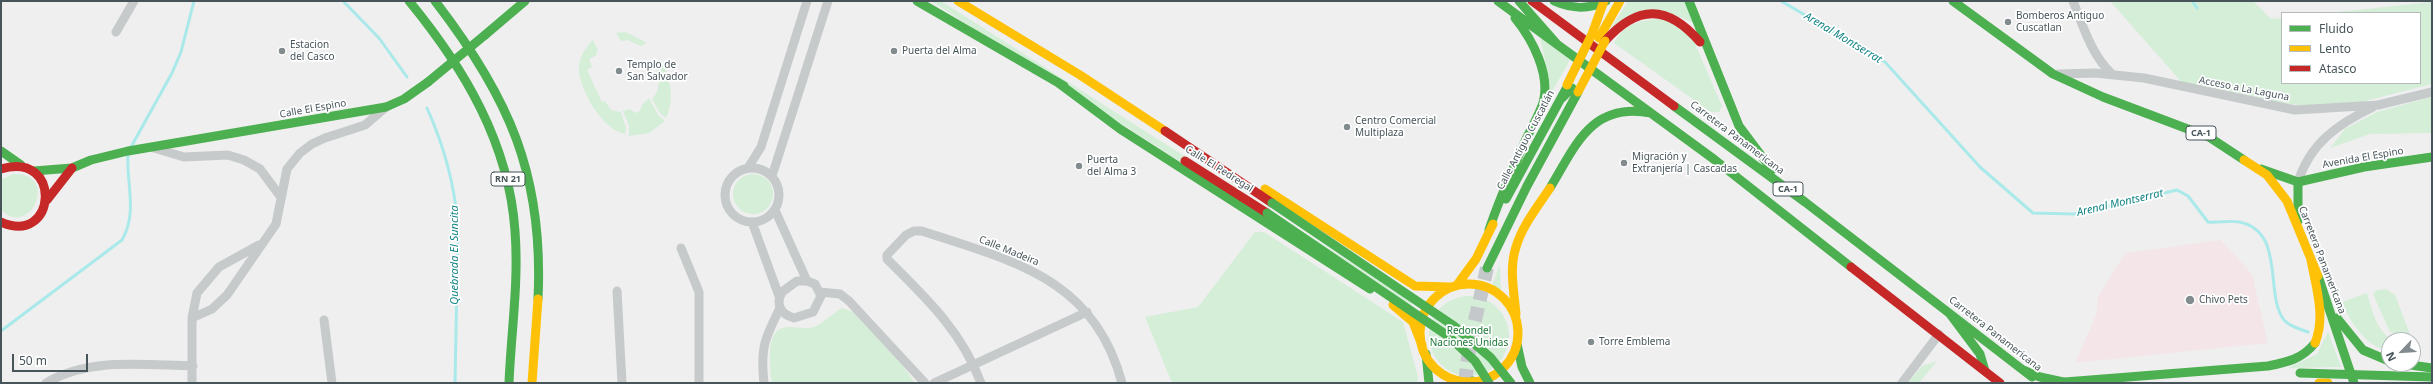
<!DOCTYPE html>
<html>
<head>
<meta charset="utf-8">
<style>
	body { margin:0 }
	#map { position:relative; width:2433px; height:384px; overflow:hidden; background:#efefef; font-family:"Noto Sans",sans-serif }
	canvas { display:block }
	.frame { position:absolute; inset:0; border:2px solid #47555a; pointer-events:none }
	.legend { position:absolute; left:2281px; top:12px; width:140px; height:72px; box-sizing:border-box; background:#fff; border:1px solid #b5bbbd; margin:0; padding:5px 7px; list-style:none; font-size:12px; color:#47555a }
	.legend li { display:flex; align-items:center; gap:8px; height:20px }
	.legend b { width:20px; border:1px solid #b5bbbd }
	.north { position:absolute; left:2381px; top:332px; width:40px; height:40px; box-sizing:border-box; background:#fff; border:1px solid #b5bbbd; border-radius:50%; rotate:245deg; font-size:11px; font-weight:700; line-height:16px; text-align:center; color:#47555a }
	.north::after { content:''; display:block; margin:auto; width:14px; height:18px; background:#828b8e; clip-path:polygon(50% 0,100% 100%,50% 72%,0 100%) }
	.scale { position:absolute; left:12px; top:354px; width:76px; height:18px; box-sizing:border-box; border:2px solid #47555a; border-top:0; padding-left:5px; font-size:12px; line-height:14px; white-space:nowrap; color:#47555a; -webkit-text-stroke:3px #fff; paint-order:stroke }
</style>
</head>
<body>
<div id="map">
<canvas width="2433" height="384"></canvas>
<div class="frame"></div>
<ul class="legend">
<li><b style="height:5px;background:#4caf50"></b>Fluido</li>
<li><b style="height:5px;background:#ffc107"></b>Lento</li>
<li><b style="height:5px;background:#c62828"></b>Atasco</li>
</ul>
<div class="north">N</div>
<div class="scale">50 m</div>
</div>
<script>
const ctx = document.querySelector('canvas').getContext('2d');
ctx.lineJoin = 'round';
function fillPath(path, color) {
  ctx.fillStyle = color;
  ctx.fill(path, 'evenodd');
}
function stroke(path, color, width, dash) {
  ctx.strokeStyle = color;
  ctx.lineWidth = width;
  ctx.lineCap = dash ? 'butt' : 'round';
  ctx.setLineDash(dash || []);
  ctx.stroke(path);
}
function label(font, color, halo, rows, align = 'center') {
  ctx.font = font + ' "Noto Sans",sans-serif';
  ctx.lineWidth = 3.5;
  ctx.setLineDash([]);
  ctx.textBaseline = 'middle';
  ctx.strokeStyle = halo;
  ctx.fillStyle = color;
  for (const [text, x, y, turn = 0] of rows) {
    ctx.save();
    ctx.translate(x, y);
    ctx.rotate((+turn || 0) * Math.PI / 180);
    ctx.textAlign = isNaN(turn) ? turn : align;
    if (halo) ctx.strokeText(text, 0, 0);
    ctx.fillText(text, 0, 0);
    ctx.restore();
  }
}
const medical = new Path2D(`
	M2221,240L2252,274L2268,343L2075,363L2096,315L2098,297L2125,253Z`);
const green = new Path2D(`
	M931,1H941L1413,302L1409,309Z
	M1628,1H1685L1694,23L1667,12L1611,28Z
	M2110,1H2253L2271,19L2282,18V83H2420V13H2328L2432,2V84L2357,103L2302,106L2185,86Z
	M1669,18L1693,39L1722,106L1719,112H1711L1614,43C1627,20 1645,20 1669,18Z
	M626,32L647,43L641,46L628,40L621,41L616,33Z
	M1540,37L1570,60L1549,97L1547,70Z
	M593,40L598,50L596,52L597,55L589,59L592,67L587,70L602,102L605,101L611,110L621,112L626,128L625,134C602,130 578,88 579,67C580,56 586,47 593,40Z
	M660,59C671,77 675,100 666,118L660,113L652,99C662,88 660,74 653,63Z
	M2432,97V133L2370,134L2330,148L2345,129L2377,112Z
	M649,98L658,115L665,121L649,133L629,136V126L623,111L630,109L635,113L640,111L642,105Z
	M733 194a20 20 0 1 1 40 0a20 20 0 1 1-40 0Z
	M13,174C62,173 28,241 1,209V180Z
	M1255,232H1264L1403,322L1418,377L1417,383H1172L1145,317L1198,307Z
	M1500,264L1501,297L1490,291Z
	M2386,289L2395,295L2411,337L2390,332L2373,294L2377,290Z
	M2367,293C2372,309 2377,335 2395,340H2389V351C2365,346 2351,323 2342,302Z
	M1429 336a40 40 0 1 1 80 0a40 40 0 1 1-80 0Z
	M842,308L853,312L900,362L915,383H772C770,371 765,333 782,328C793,325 805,331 816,326C826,321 833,313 842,308Z
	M2328,332L2341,367L2288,368L2317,354Z
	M1937,361L1919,383H1908L1922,366Z`);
const stream = new Path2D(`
	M343,1L379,38L407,77
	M1781,1L1885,62L1980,167L2033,213L2074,214L2177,190L2188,196L2208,222C2218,223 2230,220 2239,222C2286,231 2264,294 2284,320C2290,327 2300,329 2308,332
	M2192,1L2197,8
	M427,108C444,146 455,185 458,227L455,383
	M131,147L172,73L181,52L194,1
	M1,331L122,240C138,213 126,183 128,154`);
const primaryTunnel = new Path2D(`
	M1465,383L1470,342L1487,268`);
const street = new Path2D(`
	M2073,1C2083,26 2092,56 2112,74
	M116,32L134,1
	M2058,74L2095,73L2144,78L2295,110L2378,105L2432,92
	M154,148L184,157L228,155L244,160L260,169L280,196
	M748,168L761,147L807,1
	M725 195a27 27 0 1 1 54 0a27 27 0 1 1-54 0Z
	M772,176L828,1
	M2298,182C2310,143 2338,124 2373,107
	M775,210L807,281
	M752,222L779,296
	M681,248L699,292V383
	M797,281H807L815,284L821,296L813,312L794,318C781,314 775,305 782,292Z
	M617,291L622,383
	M820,292L840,294L849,301L925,383
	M192,318L212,309L227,295L276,224L287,169L300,153L312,144L325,138L365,125L386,107
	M324,320L332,383
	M46,383C90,357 143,365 193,366
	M192,383V318L197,293L219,267L259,245
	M764,383C760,348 765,338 780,308
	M934,383L1087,312
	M981,383C961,330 926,298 887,259V255L906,235L914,231H922C1013,261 1094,278 1122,383
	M1902,383L1939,334`);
const fast = new Path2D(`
	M409,1C464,68 509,143 515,231C519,282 511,333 509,383
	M435,1C509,97 544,175 538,299
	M917,1L1064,86
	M1498,1L1715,160L1851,267
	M1519,1L1556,43
	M1554,1C1572,9 1588,10 1606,1
	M1689,1L1739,126L1772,170
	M1953,1L2053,74L2103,97L2209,137L2244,160
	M485,35L525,1
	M1057,82L1120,129L1370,289
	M1562,98L1572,88
	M1674,106L1805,202L2032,377
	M1,151L21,165
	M2261,169L2298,182L2364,167L2432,157
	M34,171L72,168L91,160L128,151L386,107L404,99L428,82
	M2298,182V221
	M1550,188C1576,145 1591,102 1651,113
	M1506,199L1566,89
	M1489,230C1499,199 1513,169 1526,139C1532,127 1539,115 1543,103C1551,74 1532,39 1515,18
	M1487,268L1527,186L1578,92
	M2318,276L2354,383
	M1950,314L1980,354L1985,371
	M2337,318L2363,350L2389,361
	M1517,344L1522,367L1530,383
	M1426,354L1429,383
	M2403,364L2432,368
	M2023,370L2040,377L2068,383
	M2065,382L2268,366C2288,362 2302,359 2315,343
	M1472,383L1473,381`);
const slow = new Path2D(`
	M958,1L1080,75L1165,131
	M1599,38L1620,1
	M2244,160L2267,175L2287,201L2318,276
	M1265,189L1415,286L1451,287
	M2311,260C2316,287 2326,317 2315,343
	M1420 333a49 49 0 1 1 98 0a49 49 0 1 1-98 0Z
	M1457,285L1476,259L1493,224
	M1393,305L1413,322L1422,345
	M1516,314C1514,292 1509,268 1516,247C1522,226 1538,206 1550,188
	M532,383L538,299
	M2319,383H2328`);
const jam = new Path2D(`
	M1532,1L1674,106
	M1605,41C1638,4 1668,5 1700,42
	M1165,131L1272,203
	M1185,161L1267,213
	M1,169C63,150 57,247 1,222
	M47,200L72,168
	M1851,267L2000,383`);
const fastBridge = new Path2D(`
	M428,82L485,35
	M1272,203L1454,326L1491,358L1511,383
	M1267,213L1448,336L1475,361L1489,383
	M2300,373L2432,377`);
const slowBridge = new Path2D(`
	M1567,85L1592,34L1604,1
	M1578,92L1605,41`);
const markers = [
	[2008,22,4,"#828b8e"],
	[282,51,4,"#828b8e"],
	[894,51,4,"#828b8e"],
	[619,71,4,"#828b8e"],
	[1347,127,4,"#828b8e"],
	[1624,163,4,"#828b8e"],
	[1079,166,4,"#828b8e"],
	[2190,300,5,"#828b8e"],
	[1591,342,4,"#828b8e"]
];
const shields = [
	[2201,133,30],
	[508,179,34],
	[1788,189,30]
];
const shieldNames = [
	["CA-1",2201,133],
	["RN 21",508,179],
	["CA-1",1788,189]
];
const poiNames = [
	["Bomberos Antiguo",2016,16],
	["Cuscatlan",2016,28],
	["Estacion",290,45],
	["del Casco",290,57],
	["Puerta del Alma",902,51],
	["Templo de",627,65],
	["San Salvador",627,77],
	["Centro Comercial",1355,121],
	["Multiplaza",1355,133],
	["Migración y",1632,157],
	["Extranjería | Cascadas",1632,169],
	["Puerta",1087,160],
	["del Alma 3",1087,172],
	["Chivo Pets",2199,300],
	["Torre Emblema",1599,342]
];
const streetNames = [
	["Acceso a La Laguna",2244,89,11],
	["Calle El Espino",313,109,-10],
	["Carretera Panamericana",1737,138,37],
	["Calle Antiguo Cuscatlán",1526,140,-62],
	["Avenida El Espino",2363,158,-10],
	["Calle El Pedregal",1219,169,32],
	["Calle Madeira",1009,251,22],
	["Carretera Panamericana",2322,260,69],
	["Carretera Panamericana",1995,334,38]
];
const parkNames = [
	["Redondel",1469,331],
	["Naciones Unidas",1469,343]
];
const waterNames = [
	["Arenal Montserrat",1843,38,31],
	["Arenal Montserrat",2120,203,-13],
	["Quebrada El Suncita",455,255,-90]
];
fillPath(medical, '#f4e6e8');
fillPath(green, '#d4eed8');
stroke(stream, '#aae9ea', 3);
stroke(primaryTunnel, '#c5c8ca', 14, [14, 7]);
stroke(street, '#c6cacb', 9);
stroke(fast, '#4caf50', 9);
stroke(slow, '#ffc107', 9);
stroke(jam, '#c62828', 9);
stroke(fastBridge, '#4caf50', 9);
stroke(slowBridge, '#ffc107', 9);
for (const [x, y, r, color] of markers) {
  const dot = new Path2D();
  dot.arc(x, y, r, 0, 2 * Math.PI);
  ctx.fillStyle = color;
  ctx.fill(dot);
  stroke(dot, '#fff', 1.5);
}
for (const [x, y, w] of shields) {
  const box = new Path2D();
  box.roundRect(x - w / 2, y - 7, w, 14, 3);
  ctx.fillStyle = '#fff';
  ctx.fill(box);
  stroke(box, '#47555a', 1);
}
label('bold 9px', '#47555a', null, shieldNames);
label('10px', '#47555a', '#fff', poiNames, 'left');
label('10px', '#47555a', '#fff', streetNames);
label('10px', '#1b7837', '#fff', parkNames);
label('italic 11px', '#128485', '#fff', waterNames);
</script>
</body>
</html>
